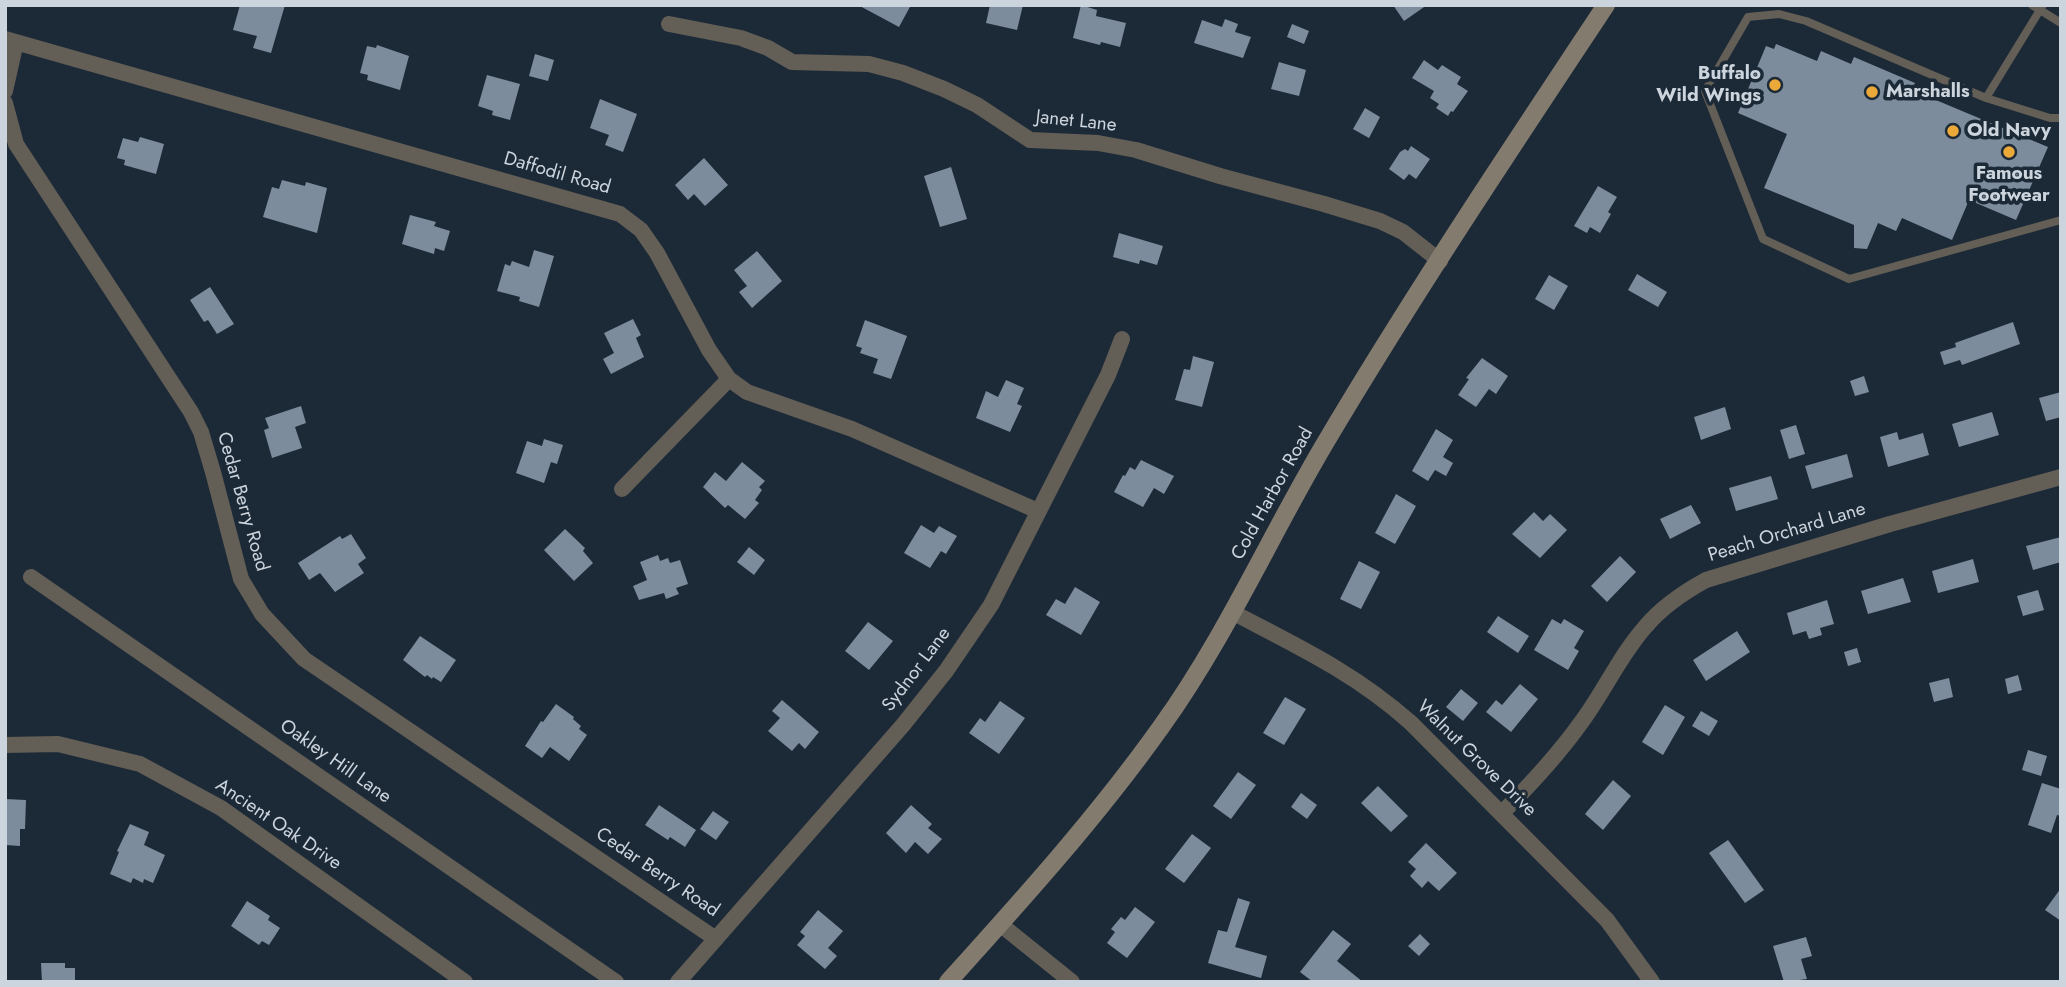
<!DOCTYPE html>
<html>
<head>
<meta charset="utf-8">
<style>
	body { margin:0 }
	#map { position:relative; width:2066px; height:987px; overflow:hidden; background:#1c2a37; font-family:Jost,sans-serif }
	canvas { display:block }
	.frame { position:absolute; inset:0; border:7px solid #ccd4dd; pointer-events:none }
</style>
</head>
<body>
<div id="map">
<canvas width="2066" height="987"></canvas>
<div class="frame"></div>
</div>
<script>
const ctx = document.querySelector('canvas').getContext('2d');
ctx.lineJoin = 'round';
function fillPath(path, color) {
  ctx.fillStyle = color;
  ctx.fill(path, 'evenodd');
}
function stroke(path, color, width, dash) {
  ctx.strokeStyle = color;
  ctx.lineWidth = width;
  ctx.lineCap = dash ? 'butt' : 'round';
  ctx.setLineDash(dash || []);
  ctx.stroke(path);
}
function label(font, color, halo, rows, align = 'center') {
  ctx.font = font + ' Jost,sans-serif';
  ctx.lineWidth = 7;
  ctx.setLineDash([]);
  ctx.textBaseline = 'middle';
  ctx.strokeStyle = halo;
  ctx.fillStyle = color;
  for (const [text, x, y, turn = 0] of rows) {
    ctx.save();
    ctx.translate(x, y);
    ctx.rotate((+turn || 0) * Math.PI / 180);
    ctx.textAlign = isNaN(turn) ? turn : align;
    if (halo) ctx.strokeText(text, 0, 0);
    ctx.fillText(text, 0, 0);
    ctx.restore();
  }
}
const building = new Path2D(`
	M240,5H285L271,53L253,48L257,36L233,30Z
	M858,5H911L899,27Z
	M990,5H1023L1017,30L986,23Z
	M1081,5L1097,10L1096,16L1126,23L1120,47L1101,42L1100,45L1073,38Z
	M1393,5H1427L1404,21Z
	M1225,19L1238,24L1235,32L1251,37L1243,58L1194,43L1202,20L1222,27Z
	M1292,24L1309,31L1304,44L1287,37Z
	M1776,44L1817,61L1821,51L1851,64L1854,57L1915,83L1912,90L2048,147L2016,220L1969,200L1952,240L1902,218L1896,231L1878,223L1867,249L1854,248V225L1764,188L1787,134L1738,113L1766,46L1774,49Z
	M377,45L409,56L400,90L367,80L368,75L360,73L367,46L376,48Z
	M535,54L554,60L548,81L529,76Z
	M1424,60L1438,70L1442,65L1461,77L1457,84L1468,91L1453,112L1451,111L1448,116L1436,108L1439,104L1430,98L1434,91L1412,78Z
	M1279,62L1306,70L1299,96L1271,89Z
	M487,75L520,84L510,120L492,115L493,111L478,106Z
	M600,99L637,114L623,152L605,145L609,135L590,128Z
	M1365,108L1380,117L1369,138L1353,129Z
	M140,137L164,144L156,174L124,165L125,160L117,158L123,138L138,142Z
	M1411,146L1430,159L1416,179L1409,174L1404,180L1389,169L1400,152L1405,149L1408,151Z
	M704,158L728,185L705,206L694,194L688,200L675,185Z
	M951,167L967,219L940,227L924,176Z
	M282,180L305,186L306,182L327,188L317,233L263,217L272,187L279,189Z
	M1598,186L1617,197L1608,212L1611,214L1600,233L1590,227L1587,233L1574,226Z
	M410,215L436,222L434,226L450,231L444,251L435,248L434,254L402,244Z
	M1119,233L1163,246L1157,265L1140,260L1139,264L1113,257Z
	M534,250L554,256L539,307L519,301L520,297L497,291L505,264L510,266L512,261L529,267Z
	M757,251L782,281L752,308L739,292L747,286L734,270Z
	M1637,274L1667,292L1658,307L1628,290Z
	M1549,275L1568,286L1554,310L1535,299Z
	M210,287L234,324L217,334L208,320L204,322L190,300Z
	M633,319L641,335L636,338L644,357L611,374L603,359L614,353L604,333Z
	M865,320L907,336L891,379L873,373L878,359L860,353L862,348L856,346Z
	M2013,322L2020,344L1962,365L1960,360L1944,365L1940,352L1956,347L1955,343Z
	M1193,356L1214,362L1202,407L1175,400L1184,369L1190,370Z
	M1482,358L1508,376L1496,394L1489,389L1476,407L1458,395L1469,379L1466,378Z
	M1864,376L1869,392L1855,396L1850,381Z
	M1006,380L1024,388L1017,404L1022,406L1010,432L976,418L986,391L998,397Z
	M2061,392V417L2046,421L2039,398Z
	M301,406L306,423L295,427L302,448L272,458L264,430L269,428L265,418Z
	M1725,407L1731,429L1701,440L1694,417Z
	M1992,412L1999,435L1959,447L1952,424Z
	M1796,425L1805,454L1789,459L1780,430Z
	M1436,429L1453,440L1443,457L1453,463L1446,476L1435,470L1428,481L1412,471Z
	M1897,432L1899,440L1923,433L1929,455L1888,467L1880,437Z
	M544,439L563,445L557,464L551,462L544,483L516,473L527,441L542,446Z
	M1847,454L1853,477L1812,489L1805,466Z
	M1141,460L1174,476L1164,494L1154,488L1143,507L1114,492L1123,475L1125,476L1130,467L1135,470Z
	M742,462L765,481L759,487L762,490L755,500L759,503L745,519L728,505L725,508L703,487L715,472L726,481Z
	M1771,476L1778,499L1736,511L1729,488Z
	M1396,494L1416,506L1395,544L1375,533Z
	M1691,505L1701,523L1670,539L1660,519Z
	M1534,512L1543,521L1550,514L1567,530L1540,558L1512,534Z
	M921,525L934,533L939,526L957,536L946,554L941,551L930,568L904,553Z
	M565,529L585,548L583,551L593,563L574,581L544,550Z
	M351,534L366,558L358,564L364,573L335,592L320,573L309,580L298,563L340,536L342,539Z
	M2061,537V562L2033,570L2026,546Z
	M749,547L765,560L754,575L737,562Z
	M658,555L660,561L668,558L670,563L680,560L688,584L676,588L679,594L666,599L664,593L639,600L633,586L647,580L640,562Z
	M1620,556L1636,572L1607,602L1591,586Z
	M1973,559L1979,582L1938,593L1932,571Z
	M1359,561L1380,572L1361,609L1340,599Z
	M1903,578L1911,602L1868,614L1861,591Z
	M1075,587L1100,602L1081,635L1046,615L1056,599L1065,604Z
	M2038,590L2044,610L2023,616L2017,596Z
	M1827,600L1834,624L1820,628L1822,635L1809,639L1806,631L1793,635L1787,613Z
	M1498,616L1529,636L1518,653L1487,632Z
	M1552,619L1561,624L1564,619L1584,631L1574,648L1579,651L1568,670L1534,650Z
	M868,622L893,641L869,670L845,651Z
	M1737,631L1750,652L1706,681L1693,660Z
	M420,636L456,660L441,682L433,677L432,679L427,675L425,677L403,660Z
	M1857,648L1861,662L1848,666L1844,652Z
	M2018,675L2022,690L2008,694L2005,679Z
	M1949,678L1953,697L1934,702L1929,683Z
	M1520,684L1538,699L1511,732L1486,712L1496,700L1502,705Z
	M1461,689L1478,703L1463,721L1446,707Z
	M1285,697L1306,709L1284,745L1263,733Z
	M782,700L819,732L805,749L799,743L792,751L768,731L780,718L772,711Z
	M1000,701L1025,718L999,754L969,733L980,718L985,722Z
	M556,704L574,717L573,719L581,726L579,729L587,735L569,761L550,747L542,758L525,746L541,721L543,722Z
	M1665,705L1685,717L1663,755L1642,742Z
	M1701,711L1718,721L1709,736L1692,726Z
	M2028,750L2047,756L2041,776L2022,770Z
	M1238,772L1256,785L1231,819L1213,806Z
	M1613,780L1631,796L1603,830L1585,814Z
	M2042,783L2061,789V816L2057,815L2051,833L2028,825Z
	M1378,786L1408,816L1391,832L1361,803Z
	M1301,793L1317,805L1307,819L1291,807Z
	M5,799L26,800L25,829H20V846L5,845Z
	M659,805L696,830L685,847L670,837L668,840L645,825Z
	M911,805L932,824L928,828L942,839L928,854L915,842L906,853L886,833Z
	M713,811L729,822L716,840L700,829Z
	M130,824L149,832L144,845L165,855L153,883L144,879L143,883L133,878L131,883L110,874L119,852L117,851Z
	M1192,834L1211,848L1184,883L1165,869Z
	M1728,840L1764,890L1745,903L1709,853Z
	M1426,843L1457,873L1439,891L1428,881L1422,888L1410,876L1416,869L1408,862Z
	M2061,888V921L2045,910Z
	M1238,898L1250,902L1235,947L1267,956L1261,978L1208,963L1218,930L1227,932Z
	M247,901L270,916L268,920L280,928L269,945L262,941L259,945L231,926Z
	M1135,907L1155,922L1127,958L1107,943L1115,932L1111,929L1121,917L1125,920Z
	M818,910L843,931L828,948L837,956L825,969L797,945L805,936L800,932Z
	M1333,930L1351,944L1337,961L1363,982H1313L1300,972Z
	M1420,934L1430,944L1419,956L1408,946Z
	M1806,937L1812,956L1801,959L1807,979L1784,982L1773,946Z
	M41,963H65V968H75V982H42Z`);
const service = new Path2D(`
	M2032,5L2061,23
	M1986,98L2043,5
	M2061,118H2050L1986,98L1806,21L1779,14L1748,17L1705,91L1763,239L1849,279L2061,220`);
const minor = new Path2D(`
	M669,24L741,38L768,48L792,62L869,64L903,73L944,89L977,105L1030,140L1098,143L1136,150L1220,176L1324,204L1380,221L1403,232L1440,261
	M5,39L620,214L641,230L657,253L709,350L729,379L747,392L852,429L1038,511
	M5,91L16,42
	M5,103L16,144L191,412L201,432L213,472L241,579L262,614L304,659L716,939
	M622,489L729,379
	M31,577L616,982
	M1232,612C1297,646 1355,673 1411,723L1607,920L1652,982
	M5,745L58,744L140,764L221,808L465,982
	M1502,813C1530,785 1557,756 1580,724C1604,692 1620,655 1646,626C1663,606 1684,592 1706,580L1890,524L2061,477
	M1000,924L1072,982
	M678,982L903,725L946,671L991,605L1108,375L1122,339`);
const secondary = new Path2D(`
	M948,982C1022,900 1097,817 1161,727C1225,638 1269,538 1324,445C1413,295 1510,150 1606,5`);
const markers = [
	[1775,85,7,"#eba93a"],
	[1872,92,7,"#eba93a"],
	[1953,131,7,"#eba93a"],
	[2009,152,7,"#eba93a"]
];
const poiNames = [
	["Buffalo",1761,74,"right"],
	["Wild Wings",1761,96,"right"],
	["Marshalls",1886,92],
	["Old Navy",1967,131],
	["Famous",2009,174,"center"],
	["Footwear",2009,196,"center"]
];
const streetNames = [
	["Janet Lane",1076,122,6],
	["Daffodil Road",557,174,16],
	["Cold Harbor Road",1273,494,-61],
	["Cedar Berry Road",242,502,74],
	["Peach Orchard Lane",1787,533,-17],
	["Sydnor Lane",917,670,-53],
	["Walnut Grove Drive",1476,759,44],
	["Oakley Hill Lane",335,762,35],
	["Ancient Oak Drive",278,825,34],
	["Cedar Berry Road",657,873,34]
];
fillPath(building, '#7c8c9c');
stroke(service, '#635e56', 8);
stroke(minor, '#635e56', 16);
stroke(secondary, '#847b6f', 18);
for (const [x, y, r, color] of markers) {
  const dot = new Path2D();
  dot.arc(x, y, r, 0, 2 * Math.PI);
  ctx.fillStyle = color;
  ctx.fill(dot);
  stroke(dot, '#1c2a37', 2.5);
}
label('bold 19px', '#ccd4dd', '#1c2a37', poiNames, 'left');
label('19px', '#ccd4dd', '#1c2a37', streetNames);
</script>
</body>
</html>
